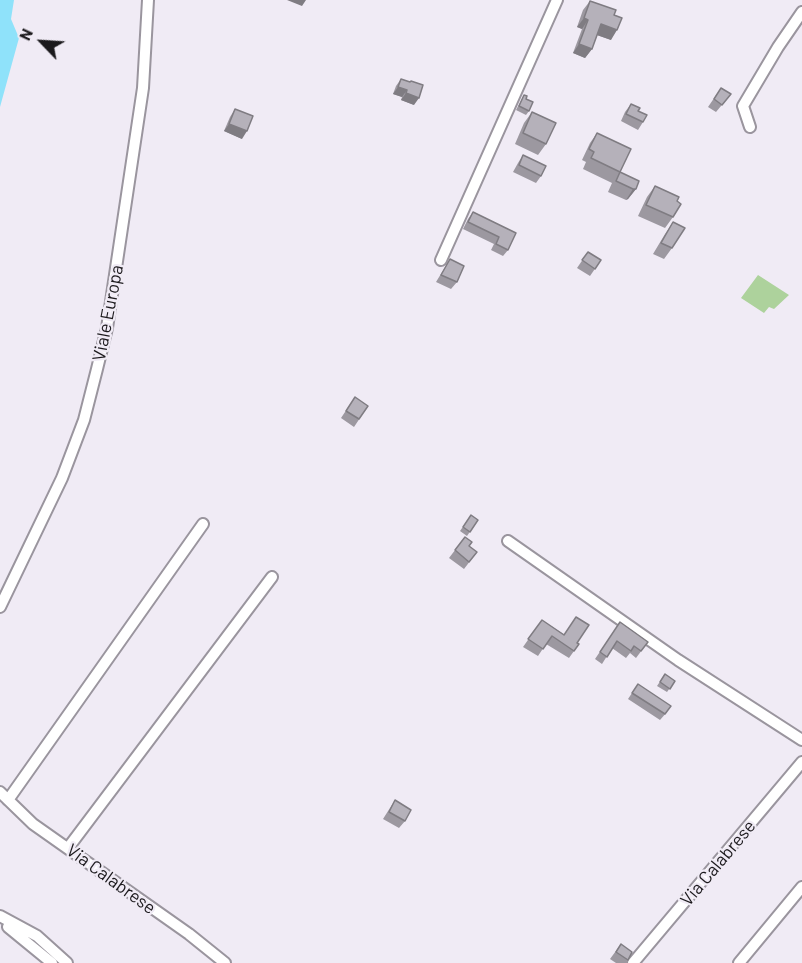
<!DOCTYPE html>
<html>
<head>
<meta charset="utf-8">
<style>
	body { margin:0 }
	#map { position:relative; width:802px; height:963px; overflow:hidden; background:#f0ebf5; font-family:Barlow,sans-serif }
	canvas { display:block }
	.north { position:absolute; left:12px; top:12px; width:60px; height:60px; -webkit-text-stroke:4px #f0ebf5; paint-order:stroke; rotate:295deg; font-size:16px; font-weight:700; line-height:24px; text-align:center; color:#1c1a1d }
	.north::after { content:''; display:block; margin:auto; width:21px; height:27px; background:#1c1a1d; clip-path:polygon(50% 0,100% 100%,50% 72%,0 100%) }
</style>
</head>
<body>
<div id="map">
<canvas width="802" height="963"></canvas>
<div class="north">N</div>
</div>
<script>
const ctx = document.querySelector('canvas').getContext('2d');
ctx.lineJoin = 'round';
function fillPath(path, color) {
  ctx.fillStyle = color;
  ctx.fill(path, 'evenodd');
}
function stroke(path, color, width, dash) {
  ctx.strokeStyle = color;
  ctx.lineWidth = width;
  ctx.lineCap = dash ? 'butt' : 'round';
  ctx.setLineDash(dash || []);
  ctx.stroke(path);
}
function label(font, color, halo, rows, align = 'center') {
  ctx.font = font + ' Barlow,sans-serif';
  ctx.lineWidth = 4.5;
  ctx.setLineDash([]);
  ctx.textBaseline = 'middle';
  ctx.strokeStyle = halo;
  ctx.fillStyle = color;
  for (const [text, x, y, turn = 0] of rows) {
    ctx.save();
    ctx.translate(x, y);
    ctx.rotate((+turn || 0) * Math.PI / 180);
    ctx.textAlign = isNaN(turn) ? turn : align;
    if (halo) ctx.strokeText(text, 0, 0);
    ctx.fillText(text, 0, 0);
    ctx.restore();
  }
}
const green = new Path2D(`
	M758,275L789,295L774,309L769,307L764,313L741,298Z`);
const water = new Path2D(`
	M0,0H14L11,19L19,38L0,107Z`);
const minor = new Path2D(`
	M750,127L743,106L778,47L802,12
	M441,260L557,0
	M508,541L678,660L802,740
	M0,607L62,478L84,420L97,369L107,328L143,88L148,0
	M0,792L33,824L189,934L225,963
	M8,800L203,524
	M68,848L272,577
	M0,916L37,936L67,963
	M8,927L52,963
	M633,963L802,762
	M739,963L802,887`);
const wall = new Path2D(`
	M590,1L614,15L611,40L597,35L592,49L585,58L573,53L582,29L577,27L583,10Z
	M401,79L414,105L401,100L402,97L393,94L396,86Z
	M721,88L731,94L716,112L708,107Z
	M524,95L529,111L526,115L516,110Z
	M631,104L638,111L643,122L638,130L621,121L625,112Z
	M235,109L242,139L224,131L230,117Z
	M532,112L546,144L538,155L515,144L524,123Z
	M597,133L620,172L636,189L628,199L626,200L608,192L612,183L583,169L586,162L582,160L590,143Z
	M523,155L541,176L536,183L513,172L518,163Z
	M655,186L677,201L673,217L665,228L638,216L647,197Z
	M473,212L516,233L508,250L503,256L491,250L494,244L463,229L468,219Z
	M673,222L672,248L664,259L653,254L665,234Z
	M588,252L601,260L590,276L577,268Z
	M450,259L457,282L451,289L436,282Z
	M355,397L368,406L354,427L341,418Z
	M471,515L478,520L467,536L460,531Z
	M465,537L469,546L477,552L464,569L449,558Z
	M542,620L579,644L569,658L546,644L538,656L523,647Z
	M620,622L648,642L636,658L630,653L626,658L612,648L602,664L595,659Z
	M665,674L675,681L667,692L657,686Z
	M638,684L667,712L660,720L628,699Z
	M395,800L405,821L399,828L383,819Z
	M621,944L628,960L626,963H616L610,959Z`);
const shadedWall = new Path2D(`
	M287,0H306L302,6Z
	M584,18L588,20L582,29L577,27Z
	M601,24L617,30L611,40L594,34Z
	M579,44L592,49L585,58L573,53Z
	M398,87L407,90L402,97L393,94Z
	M406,93L419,98L414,105L401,100Z
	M229,124L247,131L242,139L224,131Z
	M633,189H636L628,199L626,200Z`);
const building = new Path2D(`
	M590,1L616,10L614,15L622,18L617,30L601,24L592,49L579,44L588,20L584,18Z
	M401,79L410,82L411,81L423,85L419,98L406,93L407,90L398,87Z
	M721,88L731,94L722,105L714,99Z
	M524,95L527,96L526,99L533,102L529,111L519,106Z
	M631,104L640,108L638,111L647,115L643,122L626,114Z
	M235,109L253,116L247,131L229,124Z
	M532,112L556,123L546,144L523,133Z
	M597,133L631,149L620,172L639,181L636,189H633L616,181L620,172L591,158L594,152L589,149Z
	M523,155L546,166L541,176L519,165Z
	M655,186L679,197L677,201L681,204L673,217L646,205Z
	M473,212L516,233L508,250L496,244L499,237L468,222Z
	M673,222L685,228L672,248L661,243Z
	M588,252L601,260L595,269L582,260Z
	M450,259L464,266L457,282L441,275Z
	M355,397L368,406L359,419L346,411Z
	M471,515L478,520L470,532L463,527Z
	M465,537L472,542L469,546L477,552L469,562L455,550Z
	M576,617L589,625L577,643L579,644L574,651L552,636L543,649L528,639L542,620L564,635Z
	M620,622L648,642L641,651L634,646L631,651L617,641L607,657L600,652Z
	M665,674L675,681L670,689L660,682Z
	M638,684L671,706L665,714L632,693Z
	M395,800L411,810L405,821L389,812Z
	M621,944L632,952L628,960L616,952Z`);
const streetNames = [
	["Viale Europa",108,313,-79],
	["Via Calabrese",718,863,-50],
	["Via Calabrese",111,879,36]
];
fillPath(green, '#add29c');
fillPath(water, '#8fe2fa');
stroke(minor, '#9a959e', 14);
stroke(minor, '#fff', 10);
fillPath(wall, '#9c98a0');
fillPath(shadedWall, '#7f7c82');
fillPath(building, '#b5b1ba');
stroke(building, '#7f7c82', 1.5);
label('18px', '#1c1a1d', '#f0ebf5', streetNames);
</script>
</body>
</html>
